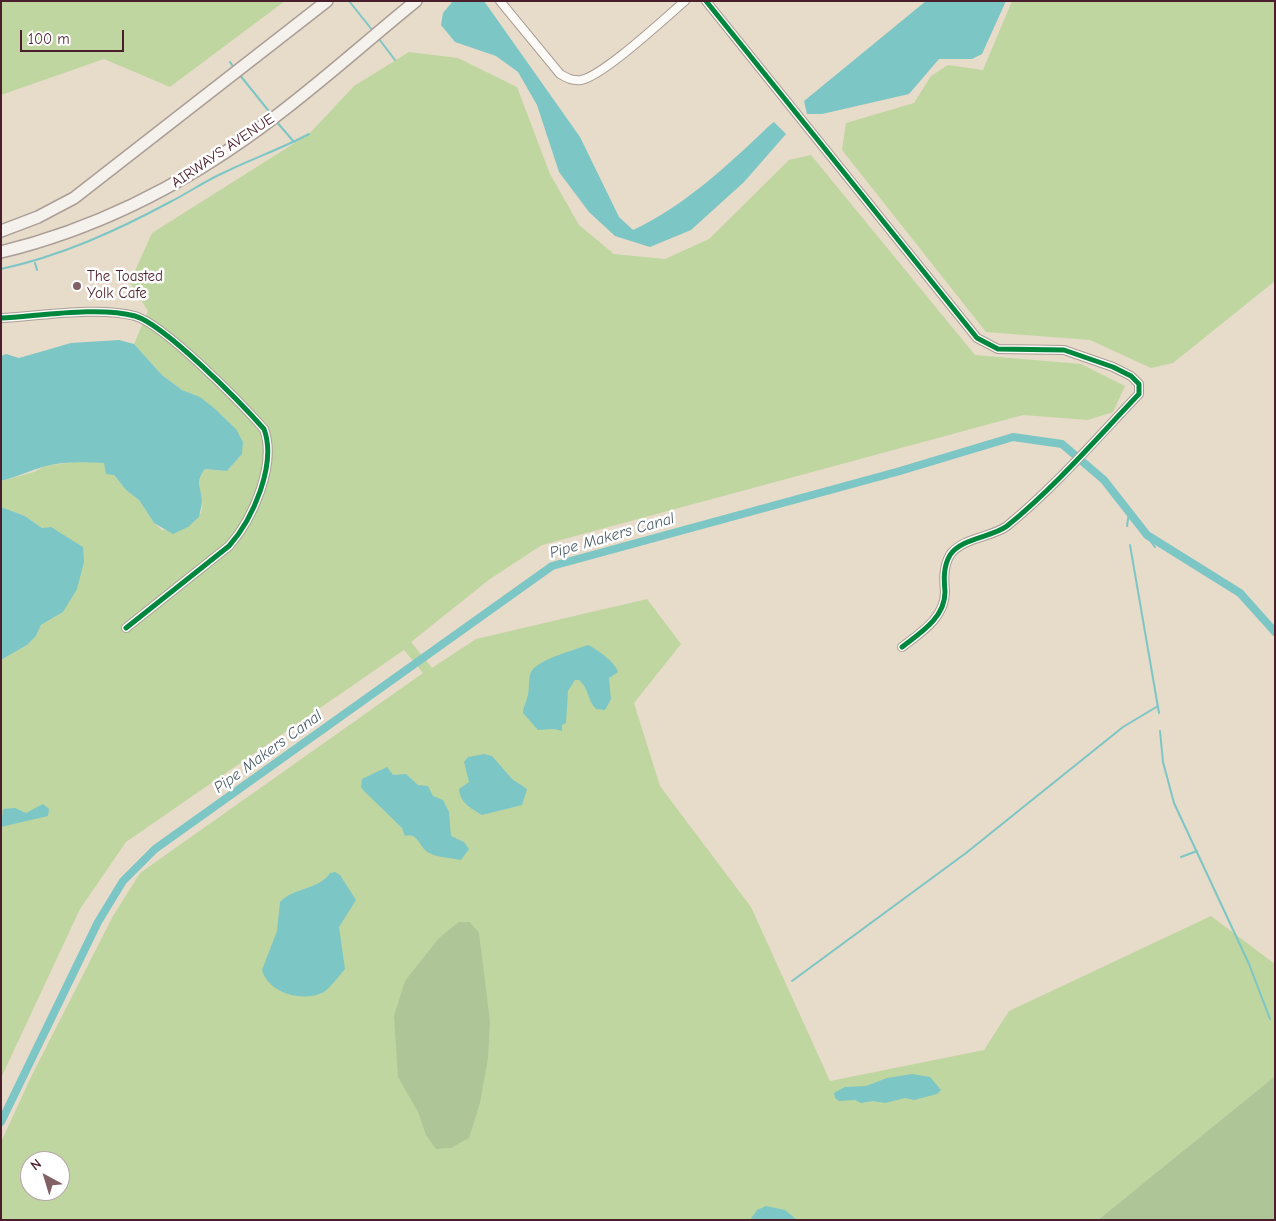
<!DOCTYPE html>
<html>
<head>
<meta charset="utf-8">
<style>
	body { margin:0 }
	#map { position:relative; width:1276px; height:1221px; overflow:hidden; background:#e7dbca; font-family:"Comic Neue",sans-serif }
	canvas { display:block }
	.frame { position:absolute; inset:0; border:2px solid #4a1f2b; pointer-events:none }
	.north { position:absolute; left:20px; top:1151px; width:50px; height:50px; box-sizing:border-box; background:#fff; border:1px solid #b7a5aa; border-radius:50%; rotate:321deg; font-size:14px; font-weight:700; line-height:20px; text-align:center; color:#4a1f2b }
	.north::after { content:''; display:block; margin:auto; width:18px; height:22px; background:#816163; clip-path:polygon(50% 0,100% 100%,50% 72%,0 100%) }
	.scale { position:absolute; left:20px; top:30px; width:104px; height:22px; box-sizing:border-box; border:2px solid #4a1f2b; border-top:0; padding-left:6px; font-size:15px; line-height:18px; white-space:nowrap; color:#4a1f2b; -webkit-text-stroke:4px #fff; paint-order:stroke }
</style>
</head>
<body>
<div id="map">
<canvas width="1276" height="1221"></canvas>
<div class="frame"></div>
<div class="north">N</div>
<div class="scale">100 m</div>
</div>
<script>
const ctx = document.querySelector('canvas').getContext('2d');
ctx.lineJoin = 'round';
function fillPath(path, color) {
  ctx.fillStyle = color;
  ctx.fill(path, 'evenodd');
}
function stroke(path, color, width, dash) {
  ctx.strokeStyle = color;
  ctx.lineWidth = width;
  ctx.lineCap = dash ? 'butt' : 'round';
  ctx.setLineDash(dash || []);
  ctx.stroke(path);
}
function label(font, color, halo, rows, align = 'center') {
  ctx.font = font + ' "Comic Neue",sans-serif';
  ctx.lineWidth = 5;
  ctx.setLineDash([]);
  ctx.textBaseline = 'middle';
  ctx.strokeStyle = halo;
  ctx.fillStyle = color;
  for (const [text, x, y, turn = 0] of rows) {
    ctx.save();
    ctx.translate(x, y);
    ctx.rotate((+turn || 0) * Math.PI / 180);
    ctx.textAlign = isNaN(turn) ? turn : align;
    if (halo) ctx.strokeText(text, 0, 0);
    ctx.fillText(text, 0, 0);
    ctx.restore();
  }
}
const green = new Path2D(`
	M1,1H285L170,87L104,59L1,95Z
	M1012,1H1275V281L1173,363L1151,368L1090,340L986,332L842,150L846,123L914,103L931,76L948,65L983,70Z
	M409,52L458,58L517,87L550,174L579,225L614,254L665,259L709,239L789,160L811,155L975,355L1081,364L1125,386L1113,412L1088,420L1023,415L542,545L490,579L411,642L432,668L476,639L647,599L681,644L634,703L660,786L751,907L830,1081L984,1050L1009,1011L1211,916L1275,964V1076L1098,1220H1V1142L32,1075L113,916L140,873L423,673L404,650L126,842L80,909L1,1078V660L27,645L36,636L41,625L63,612L42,528L25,516L1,507V481L34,472L45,466L80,461L104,463L126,490L139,500L154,523L162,530C182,527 205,526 202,499C200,486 196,481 205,469L227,471L242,454L200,397L182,390L162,375L134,344L148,311L130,282L152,233L309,134L354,86ZM30,1161H60V1191H30Z`);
const forest = new Path2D(`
	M459,922H470L479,933L490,1022L488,1058L480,1103L469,1138L451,1148L436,1149L426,1135L418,1112L398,1077L394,1016L405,981L439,938Z
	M1275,1076V1220H1098Z`);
const water = new Path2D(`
	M453,1H484L580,137L619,217L633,230C686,205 728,165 770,125L774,122L786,134L744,182L691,230L650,247L615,236L589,212L559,172L537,105L518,72L496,56L455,42L441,25L443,13Z
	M926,1H1006L982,54L972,59H939L909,94L822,114H807L804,101Z
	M119,340L134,344L162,375L182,390L200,397L214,408L236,429L243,442L242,454L227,471L205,469C195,482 201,487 202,500C202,505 200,511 199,517L188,527L173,534L154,523L139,500L126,490L114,475L106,474L104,463C85,462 65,461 46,466C31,470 17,477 1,481V356L6,354L19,358L71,343Z
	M1,507L25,516L42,528L51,527L83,547L84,562L77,589L63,612L41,625L36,636L27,645L1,660Z
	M588,645C597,649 616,663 618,672L609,678L611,699L605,710L596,709C587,700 589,688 579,680H575L568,691L566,723L562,725V731L554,729L538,730L523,713C523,707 526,704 527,698C530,691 528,682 530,675C533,660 575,650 588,645Z
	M484,754L492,756L512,779L527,789L522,805L482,815C471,808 460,803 459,789L469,782L464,762L468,757Z
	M387,767L393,775L406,774L418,785L428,786L433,796L443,800L449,812L451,836L464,842L469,849L461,860C450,858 433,857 426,851C419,845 417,832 405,836L402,828L363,790L361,787L362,779Z
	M43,804L49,809L48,816L1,827L3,809L15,808L26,813Z
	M335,872L340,875L356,900L339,927L345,969C339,976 331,987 324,992C303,1003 268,993 262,970L277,931L280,902C294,887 319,890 330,873Z
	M912,1074L930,1077L941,1090L937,1094L914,1100L905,1098L885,1103L873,1101L861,1103L855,1100L839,1101L835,1098L834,1093L845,1087L866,1086L887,1078Z
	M766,1206L785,1210L797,1220H750L757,1210Z`);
const stream = new Path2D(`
	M349,1L373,31
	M379,39L395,60
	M230,62L234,68
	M239,74L272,115
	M276,121L294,142
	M35,263L37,270
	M1,269C61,256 116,231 170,202C188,193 205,181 223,173C251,159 281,149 309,134
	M1127,526L1129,513L1155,547
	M1130,545L1159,713
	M1160,731L1163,762L1174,803L1249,964L1270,1019
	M1181,857L1197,851
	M792,981L966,853L1123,727L1158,706`);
const canal = new Path2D(`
	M1,1122L98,922L123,881L155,849L552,566L900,471L1013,437L1062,444L1104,480L1147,535L1240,593L1275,632`);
const street = new Path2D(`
	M500,1L560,74C567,78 572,81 581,80C603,76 665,18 685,1
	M706,1L977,338L998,349L1064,350L1113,367L1131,376L1139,384V394C1096,439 1055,487 1007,526C993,537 961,538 950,555C943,567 944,580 945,592C945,618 920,633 902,647
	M1,318C39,316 99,306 135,316C165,325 241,403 264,429C277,464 253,519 229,546L126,628`);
const secondary = new Path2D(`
	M1,231L38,217L74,198L327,1
	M1,252C96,229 181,186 260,128C314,89 364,43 416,1`);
const cycleway = new Path2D(`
	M706,1L977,338L998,349L1064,350L1113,367L1131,376L1139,384V394C1096,439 1055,487 1007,526C993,537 961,538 950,555C943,567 944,580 945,592C945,618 920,633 902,647
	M1,318C39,316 99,306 135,316C165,325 241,403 264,429C277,464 253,519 229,546L126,628`);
const markers = [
	[77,286,5,"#816163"]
];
const streetNames = [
	["AIRWAYS AVENUE",223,151,-34]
];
const poiNames = [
	["The Toasted",87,277],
	["Yolk Cafe",87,294]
];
const waterNames = [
	["Pipe Makers Canal",612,536,-16],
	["Pipe Makers Canal",268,752,-36]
];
fillPath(green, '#c0d6a1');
fillPath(forest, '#aec597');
fillPath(water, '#7cc6c5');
stroke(stream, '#7cc6c5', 2);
stroke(canal, '#7cc6c5', 8);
stroke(street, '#aa9e96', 10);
stroke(secondary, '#aa9e96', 14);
stroke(street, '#fbfaf7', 8);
stroke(secondary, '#f5f1ec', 11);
stroke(cycleway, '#00873e', 5);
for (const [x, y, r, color] of markers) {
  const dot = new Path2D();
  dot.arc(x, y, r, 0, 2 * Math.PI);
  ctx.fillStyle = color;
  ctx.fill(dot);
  stroke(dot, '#fff', 2);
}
label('15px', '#4a1f2b', '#fff', streetNames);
label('15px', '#4a1f2b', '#fff', poiNames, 'left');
label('italic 16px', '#4c5e68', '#fff', waterNames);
</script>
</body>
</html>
